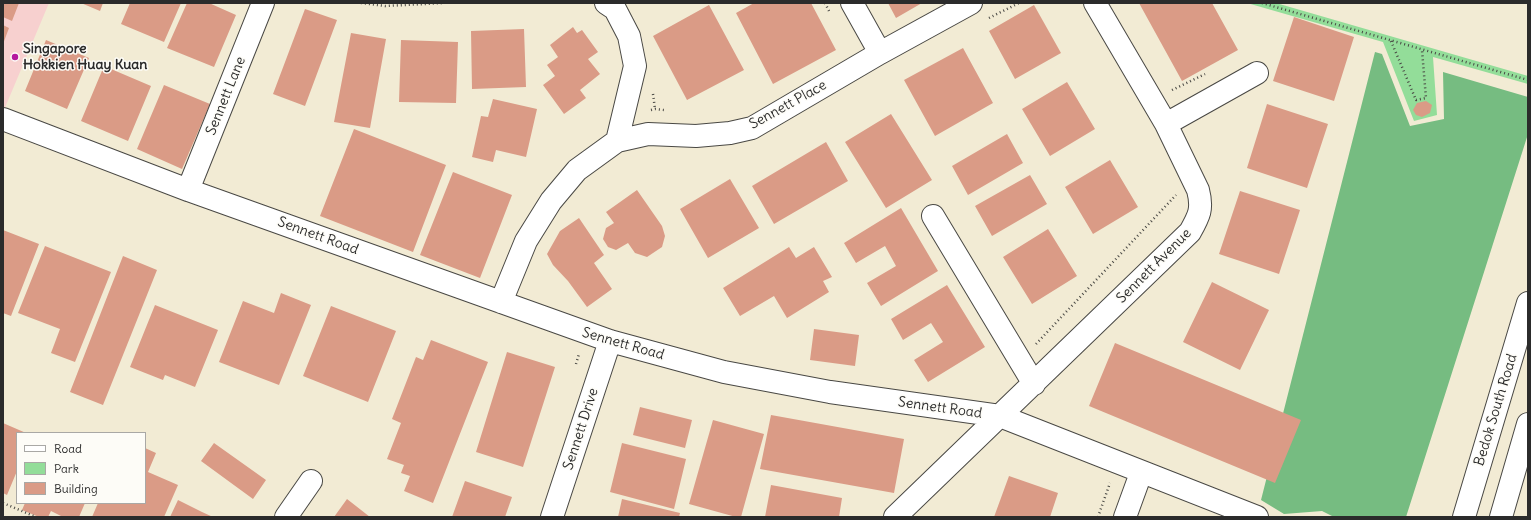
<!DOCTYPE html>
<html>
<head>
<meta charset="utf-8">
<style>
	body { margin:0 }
	#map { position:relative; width:1531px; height:520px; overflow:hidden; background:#f2ebd4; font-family:Delius,sans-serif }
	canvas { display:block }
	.frame { position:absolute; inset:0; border:4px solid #2b2b2b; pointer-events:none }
	.legend { position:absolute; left:16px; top:432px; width:130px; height:72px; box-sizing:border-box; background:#fdfcf7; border:1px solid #a9a8a5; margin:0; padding:5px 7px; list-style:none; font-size:12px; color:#2b2b2b }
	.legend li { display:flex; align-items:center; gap:8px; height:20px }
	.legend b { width:20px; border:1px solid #a9a8a5 }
</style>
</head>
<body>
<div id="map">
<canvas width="1531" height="520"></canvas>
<div class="frame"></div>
<ul class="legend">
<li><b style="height:5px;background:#fff"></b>Road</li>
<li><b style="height:11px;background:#93dd99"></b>Park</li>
<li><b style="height:11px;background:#da9b86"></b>Building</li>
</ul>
</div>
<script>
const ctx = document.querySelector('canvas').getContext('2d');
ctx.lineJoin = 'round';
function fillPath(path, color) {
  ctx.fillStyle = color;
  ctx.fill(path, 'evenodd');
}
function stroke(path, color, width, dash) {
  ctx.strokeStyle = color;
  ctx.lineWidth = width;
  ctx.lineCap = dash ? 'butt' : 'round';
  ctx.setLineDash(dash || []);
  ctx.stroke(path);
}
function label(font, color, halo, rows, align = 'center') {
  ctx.font = font + ' Delius,sans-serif';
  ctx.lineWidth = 3;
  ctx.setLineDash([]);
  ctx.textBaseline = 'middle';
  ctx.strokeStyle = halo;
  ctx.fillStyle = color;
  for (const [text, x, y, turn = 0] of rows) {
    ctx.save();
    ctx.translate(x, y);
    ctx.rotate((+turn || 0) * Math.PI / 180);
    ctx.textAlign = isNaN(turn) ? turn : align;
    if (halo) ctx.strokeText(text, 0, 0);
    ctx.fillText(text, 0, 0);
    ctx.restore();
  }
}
const built = new Path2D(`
	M3,3H49L4,110H3Z`);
const green = new Path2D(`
	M1247,3H1276L1528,76V84L1433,57L1437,115L1414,121L1383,42Z`);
const forest = new Path2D(`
	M1375,52L1382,54L1410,126L1444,119L1443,72L1528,97V134L1406,517H1334L1322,511L1284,514L1261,500Z`);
const building = new Path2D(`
	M3,3H19L12,21L3,17Z
	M81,3H103L100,11Z
	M130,3H181L164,42L121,24Z
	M187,3H209L236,15L214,67L167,48Z
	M754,3H811L836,50L773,84L736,13Z
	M888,3H922L896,18Z
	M1139,3H1212L1238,50L1182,81Z
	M709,5L744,70L687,100L653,36Z
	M1034,5L1061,53L1015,79L989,31Z
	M305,9L337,20L305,106L273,94Z
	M1294,17L1354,37L1334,101L1273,81Z
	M3,25L9,28L3,44Z
	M573,27L577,33L582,30L598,52L588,59L600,74L580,90L586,98L564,114L543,85L555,76L547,65L558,57L550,45Z
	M524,29L526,87L472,89L471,31Z
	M351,33L386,39L370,128L334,122Z
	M46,40L89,58L67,109L25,91Z
	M401,40L458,42L456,103L399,102Z
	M963,48L993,103L935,136L904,80Z
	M104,66L151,86L128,141L81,121Z
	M1067,82L1095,129L1050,156L1022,109Z
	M164,85L210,104L182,169L137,149Z
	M493,99L537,109L526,157L496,150L493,162L472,157L481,116L488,117Z
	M1426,101L1432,105L1430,113L1422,117L1416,115L1413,110L1417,103Z
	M1267,104L1328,124L1307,188L1247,168Z
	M891,114L932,180L886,208L845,142Z
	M354,129L446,165L413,252L320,216Z
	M1007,134L1023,163L968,195L952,166Z
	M826,142L848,181L774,224L752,186Z
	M1110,160L1138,207L1093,234L1065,187Z
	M453,172L512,195L480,278L420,255Z
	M1030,175L1047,204L992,236L975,206Z
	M730,179L759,228L708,258L680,209Z
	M637,190L662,226L665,236L662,247L647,257L635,253L628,243L616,250L608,247L603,239L606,228L614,223L606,212Z
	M1240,191L1300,210L1279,274L1219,254Z
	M901,208L938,271L881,306L867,283L896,266L885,246L856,263L844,243Z
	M579,218L604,255L594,263L612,289L587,307L568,281L553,265L547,254L560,231Z
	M1048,229L1077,276L1032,304L1003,257Z
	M3,230L39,244L11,316L3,313Z
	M45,246L111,272L75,362L51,353L60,329L18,313Z
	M789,247L796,258L814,247L832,277L823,281L829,292L787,318L774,296L740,316L723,288Z
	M123,256L157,270L103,405L70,392Z
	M1212,282L1269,310L1240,370L1183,342Z
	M947,285L985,347L928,382L914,360L943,342L931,323L903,340L891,319Z
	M281,293L311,305L279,385L219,362L243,301L274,313Z
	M155,305L218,330L195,387L165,375L163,380L130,367Z
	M331,306L396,331L368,402L303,376Z
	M814,329L859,335L855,366L810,360Z
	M431,340L488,362L433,503L404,491L410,476L401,473L404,465L387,459L401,423L392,419L416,357L423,360Z
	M1115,343L1301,420L1275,483L1089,406Z
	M507,352L555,367L523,467L476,452Z
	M640,407L692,420L685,448L633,435Z
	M771,415L904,439L894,493L760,469Z
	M713,420L764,434L741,517H736L689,504Z
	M3,423L26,433H17V471L7,495L3,493Z
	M214,443L266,480L253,499L201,461Z
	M622,443L686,459L674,509L610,492Z
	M145,448L156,453L148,472L178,485L164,517H92L98,503H145Z
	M1009,476L1058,493L1050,517H994Z
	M465,481L512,497L505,517H452Z
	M771,485L842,498L839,517H765Z
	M347,499L370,517H334Z
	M622,499L680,513L679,517H618Z
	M178,500L202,512L213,517H170Z
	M25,503H85L79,517H63L51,511L48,517H39L22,510Z`);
const path = new Path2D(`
	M361,3L385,6L444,3
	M825,3L829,11
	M1262,3L1528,80
	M989,18L1019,3
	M1391,41L1416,100L1426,98L1422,50
	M1172,90L1205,74
	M653,94L655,109
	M651,110L655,109L664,110
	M1036,344L1176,195
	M576,364L579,354
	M3,503L36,517
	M1098,517L1110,483`);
const minor = new Path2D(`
	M852,3L880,53
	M3,119L188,190L610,341L724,372L830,392L1000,416L1257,517
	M1166,124L1257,73
	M617,141L648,134L696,136L730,133L752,128L880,53L971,3
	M188,190L263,3
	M933,216L1034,384
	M501,302L526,241L551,201L577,170L617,141L635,66L629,36L615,9L606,3
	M286,517L311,481
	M552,517L610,341
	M895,517L1190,232C1199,216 1203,209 1198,190L1166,124L1095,3
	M1125,517L1141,473`);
const major = new Path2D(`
	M1464,517L1528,303
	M1501,517L1528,424`);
const markers = [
	[15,57,4,"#b5179e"]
];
const poiNames = [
	["Singapore",23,49],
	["Hokkien Huay Kuan",23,65]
];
const streetNames = [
	["Sennett Lane",226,96,-68],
	["Sennett Place",788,105,-29],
	["Sennett Road",318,236,20],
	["Sennett Avenue",1154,266,-45],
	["Sennett Road",623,344,16],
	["Sennett Road",940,408,8],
	["Bedok South Road",1496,410,-73],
	["Sennett Drive",581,429,-72]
];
fillPath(built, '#f7d0cf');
fillPath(green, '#93dd99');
fillPath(forest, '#76bc81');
fillPath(building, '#da9b86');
stroke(minor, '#494844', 24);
stroke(major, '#494844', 24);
stroke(path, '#494844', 2.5, [1, 3]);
stroke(minor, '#fff', 22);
stroke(major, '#fff', 22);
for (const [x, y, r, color] of markers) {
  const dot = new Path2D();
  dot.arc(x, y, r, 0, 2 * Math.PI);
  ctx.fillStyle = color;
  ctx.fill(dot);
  stroke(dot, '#fdfcf7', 1.5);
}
label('bold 14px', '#2b2b2b', '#fdfcf7', poiNames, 'left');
label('14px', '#2b2b2b', '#fdfcf7', streetNames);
</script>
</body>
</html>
